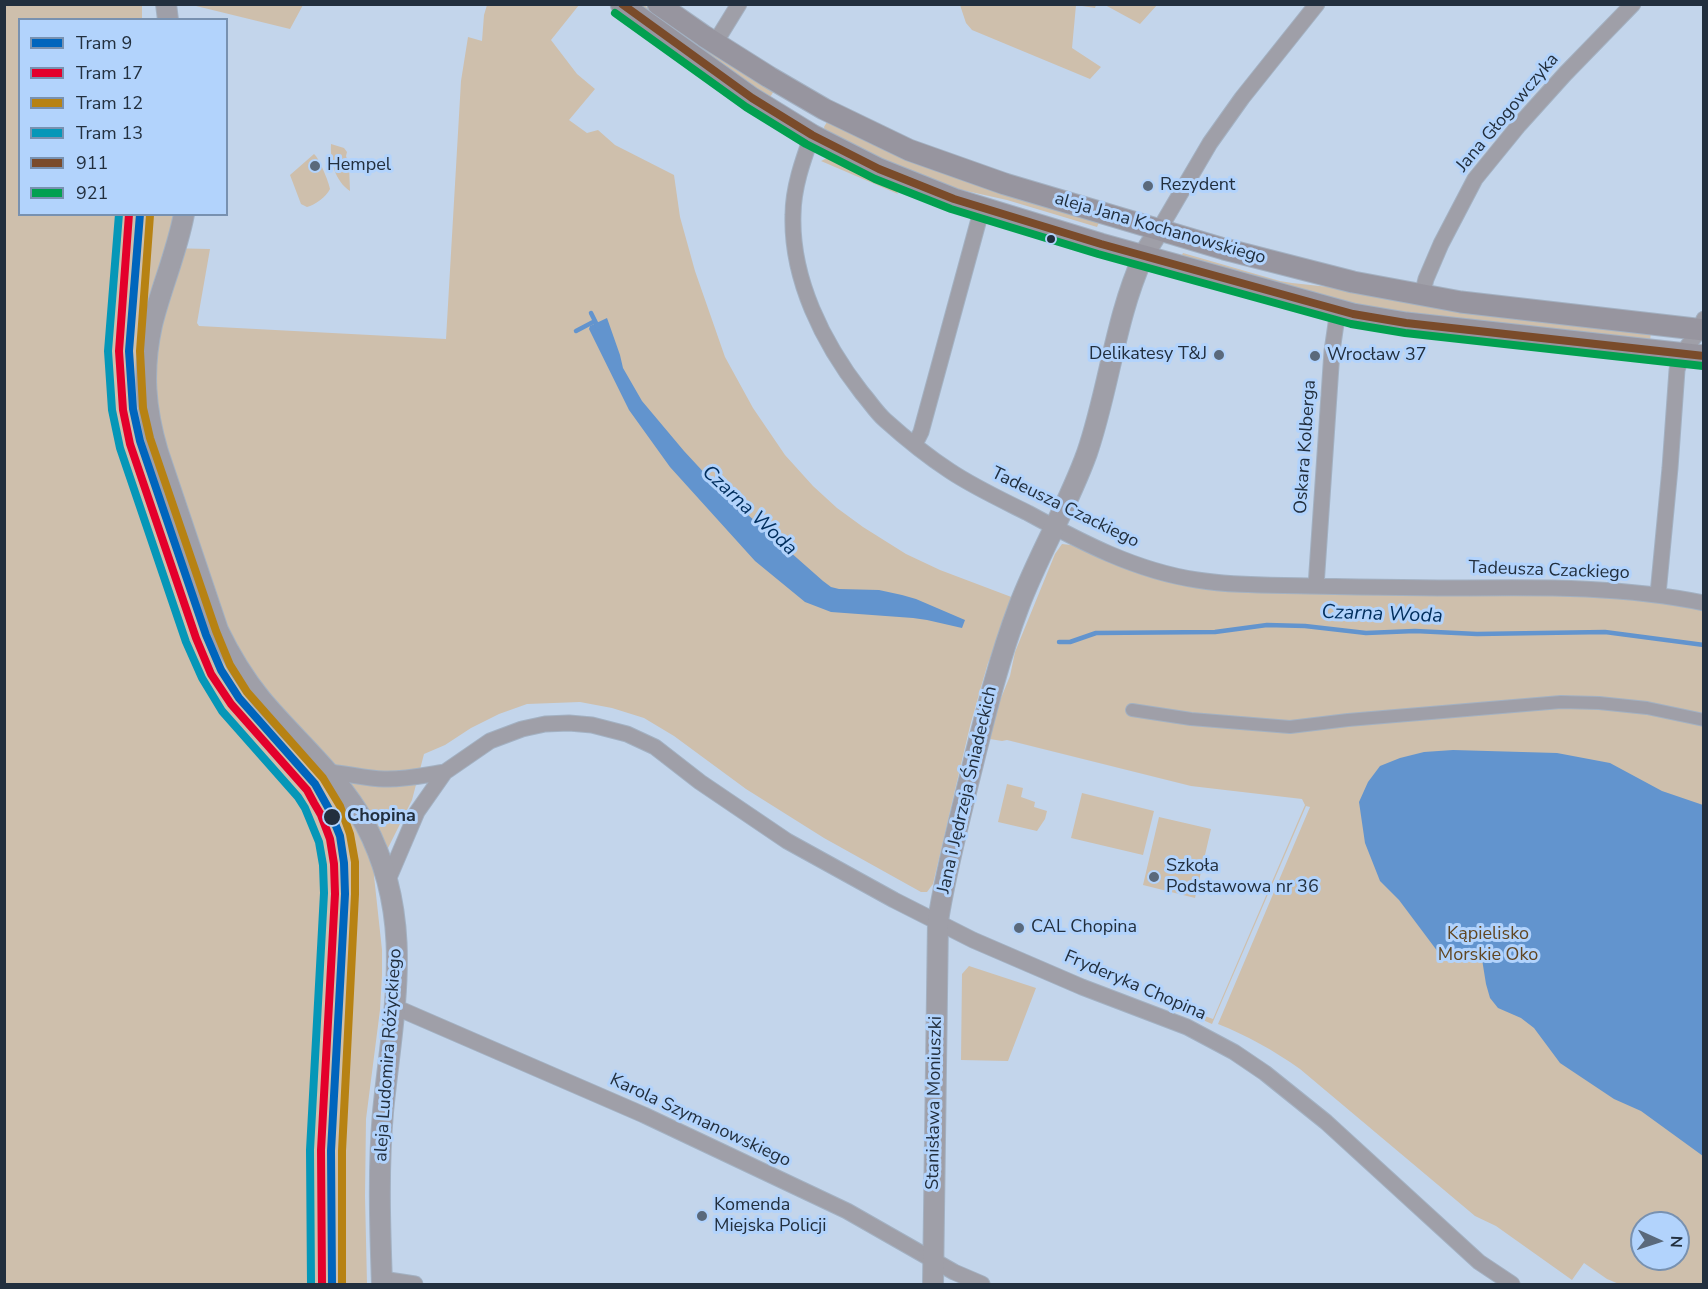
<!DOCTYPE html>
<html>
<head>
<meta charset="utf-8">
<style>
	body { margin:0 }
	#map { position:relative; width:1708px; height:1289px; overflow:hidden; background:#c3d5eb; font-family:"Nunito Sans",sans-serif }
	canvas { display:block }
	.frame { position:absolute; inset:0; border:6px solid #222f3e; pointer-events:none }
	.legend { position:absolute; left:18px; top:18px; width:210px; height:198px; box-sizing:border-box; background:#b2d3fc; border:2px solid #7891b0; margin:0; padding:8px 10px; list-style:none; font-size:18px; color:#222f3e }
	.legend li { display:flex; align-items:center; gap:12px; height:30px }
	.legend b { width:30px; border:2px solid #7891b0 }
	.north { position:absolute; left:1630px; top:1211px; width:60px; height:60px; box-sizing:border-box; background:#b2d3fc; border:2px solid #7891b0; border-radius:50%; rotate:93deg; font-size:16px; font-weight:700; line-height:24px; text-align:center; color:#222f3e }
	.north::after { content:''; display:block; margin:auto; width:21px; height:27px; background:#5a697b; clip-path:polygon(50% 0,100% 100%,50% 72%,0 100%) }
</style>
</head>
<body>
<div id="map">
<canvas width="1708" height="1289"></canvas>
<div class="frame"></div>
<ul class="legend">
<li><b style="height:8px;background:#0065bd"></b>Tram 9</li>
<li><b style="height:8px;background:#e4002b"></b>Tram 17</li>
<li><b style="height:8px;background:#b78213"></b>Tram 12</li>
<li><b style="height:8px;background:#0597b8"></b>Tram 13</li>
<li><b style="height:8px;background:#7a4b2a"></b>911</li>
<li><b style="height:8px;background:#02a050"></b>921</li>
</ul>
<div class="north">N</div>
</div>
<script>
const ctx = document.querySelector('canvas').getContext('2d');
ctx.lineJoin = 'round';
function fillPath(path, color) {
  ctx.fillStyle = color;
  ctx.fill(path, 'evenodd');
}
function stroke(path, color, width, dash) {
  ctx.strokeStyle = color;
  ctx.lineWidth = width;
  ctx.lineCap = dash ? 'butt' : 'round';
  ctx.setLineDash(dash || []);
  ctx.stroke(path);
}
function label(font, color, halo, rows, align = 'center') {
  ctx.font = font + ' "Nunito Sans",sans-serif';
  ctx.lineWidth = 6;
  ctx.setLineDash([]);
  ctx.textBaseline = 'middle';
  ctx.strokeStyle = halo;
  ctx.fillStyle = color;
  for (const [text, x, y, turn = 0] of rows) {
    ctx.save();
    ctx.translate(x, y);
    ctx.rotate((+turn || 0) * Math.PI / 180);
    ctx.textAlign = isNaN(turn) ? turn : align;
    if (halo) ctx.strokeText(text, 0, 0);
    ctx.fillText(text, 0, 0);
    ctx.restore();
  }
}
const green = new Path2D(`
	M5,5H142V19L20,20V214L174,215L166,248L210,249L197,323L199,326L446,339L461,81L468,37L482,41L484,15L487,5H579L551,40L577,74L595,89L569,120L587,133L598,130L615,145L674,175L680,217L695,271L725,357L753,408L785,455L813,486L837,508L863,527L906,554L940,570L1014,598L988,663L981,687L970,726L933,884L927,892H921L824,838L746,789L674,736L644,718L612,708L580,702L527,704L499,714L471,728L445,745L424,754L412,800L374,876L382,950V975L380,1010L366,1119L365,1196L367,1284H5Z
	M192,5L303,4V5L290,29Z
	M634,5H644L700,44L775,89L769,99Z
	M960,5H1096L1095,8L1076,5L1072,48L1101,67L1090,79L972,30L966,23Z
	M1105,5H1157L1140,24Z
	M827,122L1100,220L1097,227L1007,200L953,188L861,151L825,130L824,127Z
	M331,144L344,148L347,152L346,156L349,165L350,191C335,181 330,161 331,144Z
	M314,154C319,158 329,182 330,189C326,197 315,205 307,207L301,204L290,175Z
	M827,158H836L893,184L898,194L821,161Z
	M1183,253L1280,281L1292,283L1338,288L1651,331L1650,342L1363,307L1181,257Z
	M1062,544L1071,545L1121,566L1216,589L1243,592L1566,595L1620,597L1703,609V1284H1619L1607,1279L1584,1263L1572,1280L1496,1226L1475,1216L1300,1069C1273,1050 1248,1036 1218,1024L1310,807L1306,806L1212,1024L1203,1020L1205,1016L1213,1019L1305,805L1302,799L1191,786L1007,740L1002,741L990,739L999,703L1010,676L1015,652L1055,554ZM1642,1223H1678V1259H1642Z
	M1007,784L1023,788L1021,797L1035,802L1034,807L1047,811L1045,819L1037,831L998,822Z
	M1082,793L1154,811L1143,855L1071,838Z
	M1159,817L1211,829L1195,898L1143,885Z
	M969,966L1036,988L1008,1061L961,1060L962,974Z`);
const water = new Path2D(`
	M607,318L620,355L623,368L642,401L684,451L722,492L823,581L831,587L839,589L879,590L902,595L916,599L965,620L962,628L927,620L913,618L831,612L805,602L755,561L670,467L629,410L589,329L590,326Z
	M1453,750L1557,753L1610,763L1662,791L1703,805V1156L1641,1111L1614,1099L1560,1063L1534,1028L1521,1018L1498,1008L1490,998L1486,984L1481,953L1441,956L1399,900L1380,881L1365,843L1359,802L1368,782L1380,766L1400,758L1424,752Z`);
const stream = new Path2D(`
	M591,313L598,327
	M576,331L595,321
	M1059,642H1070L1096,633L1215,632L1267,625L1305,626L1366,633L1415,631L1477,634L1605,632L1704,645`);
const pedestrian = new Path2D(`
	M1132,710L1191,719L1290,727L1348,720L1561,702L1599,703L1647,708L1704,720`);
const minor = new Path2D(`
	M715,43L739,4
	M812,135C803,160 793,188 793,215C791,279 823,343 862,393C870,402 876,412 885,420C905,438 927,456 950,471C974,487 1002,500 1028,513C1081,542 1136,571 1197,580C1234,586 1272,585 1309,586C1362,587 1415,588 1468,588C1547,587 1626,587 1704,603
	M1159,230L1210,143L1242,98L1317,4
	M1422,295L1426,279L1441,244L1475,179L1519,125L1565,74L1633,4
	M915,444L921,432L982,208
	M1316,586L1332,351L1338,310
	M1658,594L1670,468L1677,370L1682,354L1700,329L1704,319
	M328,772C347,773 365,779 384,779C404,780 425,775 445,772
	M388,880L417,812L445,772L490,741L522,729L545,724L569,723L592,725L627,734L655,747L700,782L787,841L894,900L973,940L1082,987L1187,1027L1234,1052L1265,1073L1326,1122L1479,1262L1512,1284
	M395,1007L644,1115L847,1211L954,1272L982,1284
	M382,1279L415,1284`);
const tertiary = new Path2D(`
	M166,4L168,20
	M184,214C177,252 161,288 152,325C142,371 145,408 158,452L218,630C230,655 244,678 261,699C296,741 339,776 365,824C416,920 393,1010 383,1112C378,1169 380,1228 382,1284
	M933,1284L938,921C945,875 957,830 968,784C983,724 997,664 1019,606C1039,553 1068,506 1087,453C1109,389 1115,319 1143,257C1147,248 1154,239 1159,230`);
const secondary = new Path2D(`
	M621,4L752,98L812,135L879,169L954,199L1101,244L1353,314L1406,323L1704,356
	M658,4L704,36L769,77L824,109L909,150L1005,184L1224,249L1353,282L1461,302L1704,330`);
const bus1 = new Path2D(`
	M622,4L752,98L812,135L879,169L954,199L1101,244L1353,314L1406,323L1704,356`);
const bus2 = new Path2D(`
	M615,13L746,107L806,144L875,179L951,209L1098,254L1351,324L1405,333L1703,366`);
const tram1 = new Path2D(`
	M140,214L129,351L133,409L140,441L206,635L221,670L239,698L315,784L330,811L340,836L344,863L345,894L331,1151L332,1284`);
const tram2 = new Path2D(`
	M129,214L119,351L123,410L130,444L196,638L211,674L231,704L307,790L314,803L321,815L330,839L334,864L335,894L321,1150L322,1284`);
const tram3 = new Path2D(`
	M150,215L140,351L143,408L150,438L216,631L230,665L247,692L323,778L340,806L350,834L355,862V894L342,1151V1284`);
const tram4 = new Path2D(`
	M119,214L108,351L112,410L120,448L186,642L202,678L222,711L298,797L305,808L319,842L323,865L324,893L310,1150L311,1284`);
const markers = [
	[315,166,6,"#5a697b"],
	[1148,186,6,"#5a697b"],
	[1051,239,5,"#222f3e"],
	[1219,355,6,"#5a697b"],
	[1315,356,6,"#5a697b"],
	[332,817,9,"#222f3e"],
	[1154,877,6,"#5a697b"],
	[1019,928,6,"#5a697b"],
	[702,1216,6,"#5a697b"]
];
const streetNames = [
	["Jana Głogowczyka",1508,113,-50],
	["aleja Jana Kochanowskiego",1160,229,16],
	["Oskara Kolberga",1306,447,-86],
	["Tadeusza Czackiego",1065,508,26],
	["Tadeusza Czackiego",1549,571,2],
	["Jana i Jędrzeja Śniadeckich",968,790,-77],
	["Fryderyka Chopina",1135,986,23],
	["aleja Ludomira Różyckiego",389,1055,-86],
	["Stanisława Moniuszki",935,1103,-89],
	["Karola Szymanowskiego",700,1121,25]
];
const poiNames = [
	["Hempel",327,166],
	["Rezydent",1160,186],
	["Delikatesy T&J",1207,355,"right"],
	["Wrocław 37",1327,356],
	["Szkoła",1166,867],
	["Podstawowa nr 36",1166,888],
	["CAL Chopina",1031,928],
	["Komenda",714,1206],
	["Miejska Policji",714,1227]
];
const stopNames = [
	["Chopina",347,817]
];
const parkNames = [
	["Kąpielisko",1488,935],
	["Morskie Oko",1488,956]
];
const waterNames = [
	["Czarna Woda",749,511,43],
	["Czarna Woda",1382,615,2]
];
fillPath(green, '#cebfac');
fillPath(water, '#6294ce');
stroke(stream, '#6294ce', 4.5);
stroke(pedestrian, '#a3b1c2', 14);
stroke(minor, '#a3b1c2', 17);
stroke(tertiary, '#a3b1c2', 22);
stroke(secondary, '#a3b1c2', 23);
stroke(pedestrian, '#9f9fa8', 12);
stroke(minor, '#9f9fa8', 15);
stroke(tertiary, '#9f9fa8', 20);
stroke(secondary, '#97959f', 21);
stroke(bus1, '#7a4b2a', 8);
stroke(bus2, '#02a050', 8);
stroke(tram1, '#0065bd', 8);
stroke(tram2, '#e4002b', 8);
stroke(tram3, '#b78213', 8);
stroke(tram4, '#0597b8', 8);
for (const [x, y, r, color] of markers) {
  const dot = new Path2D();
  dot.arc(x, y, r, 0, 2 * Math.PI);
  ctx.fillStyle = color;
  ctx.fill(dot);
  stroke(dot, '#b2d3fc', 2);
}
label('18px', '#222f3e', '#b2d3fc', streetNames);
label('18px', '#222f3e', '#b2d3fc', poiNames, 'left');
label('bold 18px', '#222f3e', '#b2d3fc', stopNames, 'left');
label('18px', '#614621', '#b2d3fc', parkNames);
label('italic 20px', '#002e5d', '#b2d3fc', waterNames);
</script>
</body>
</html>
